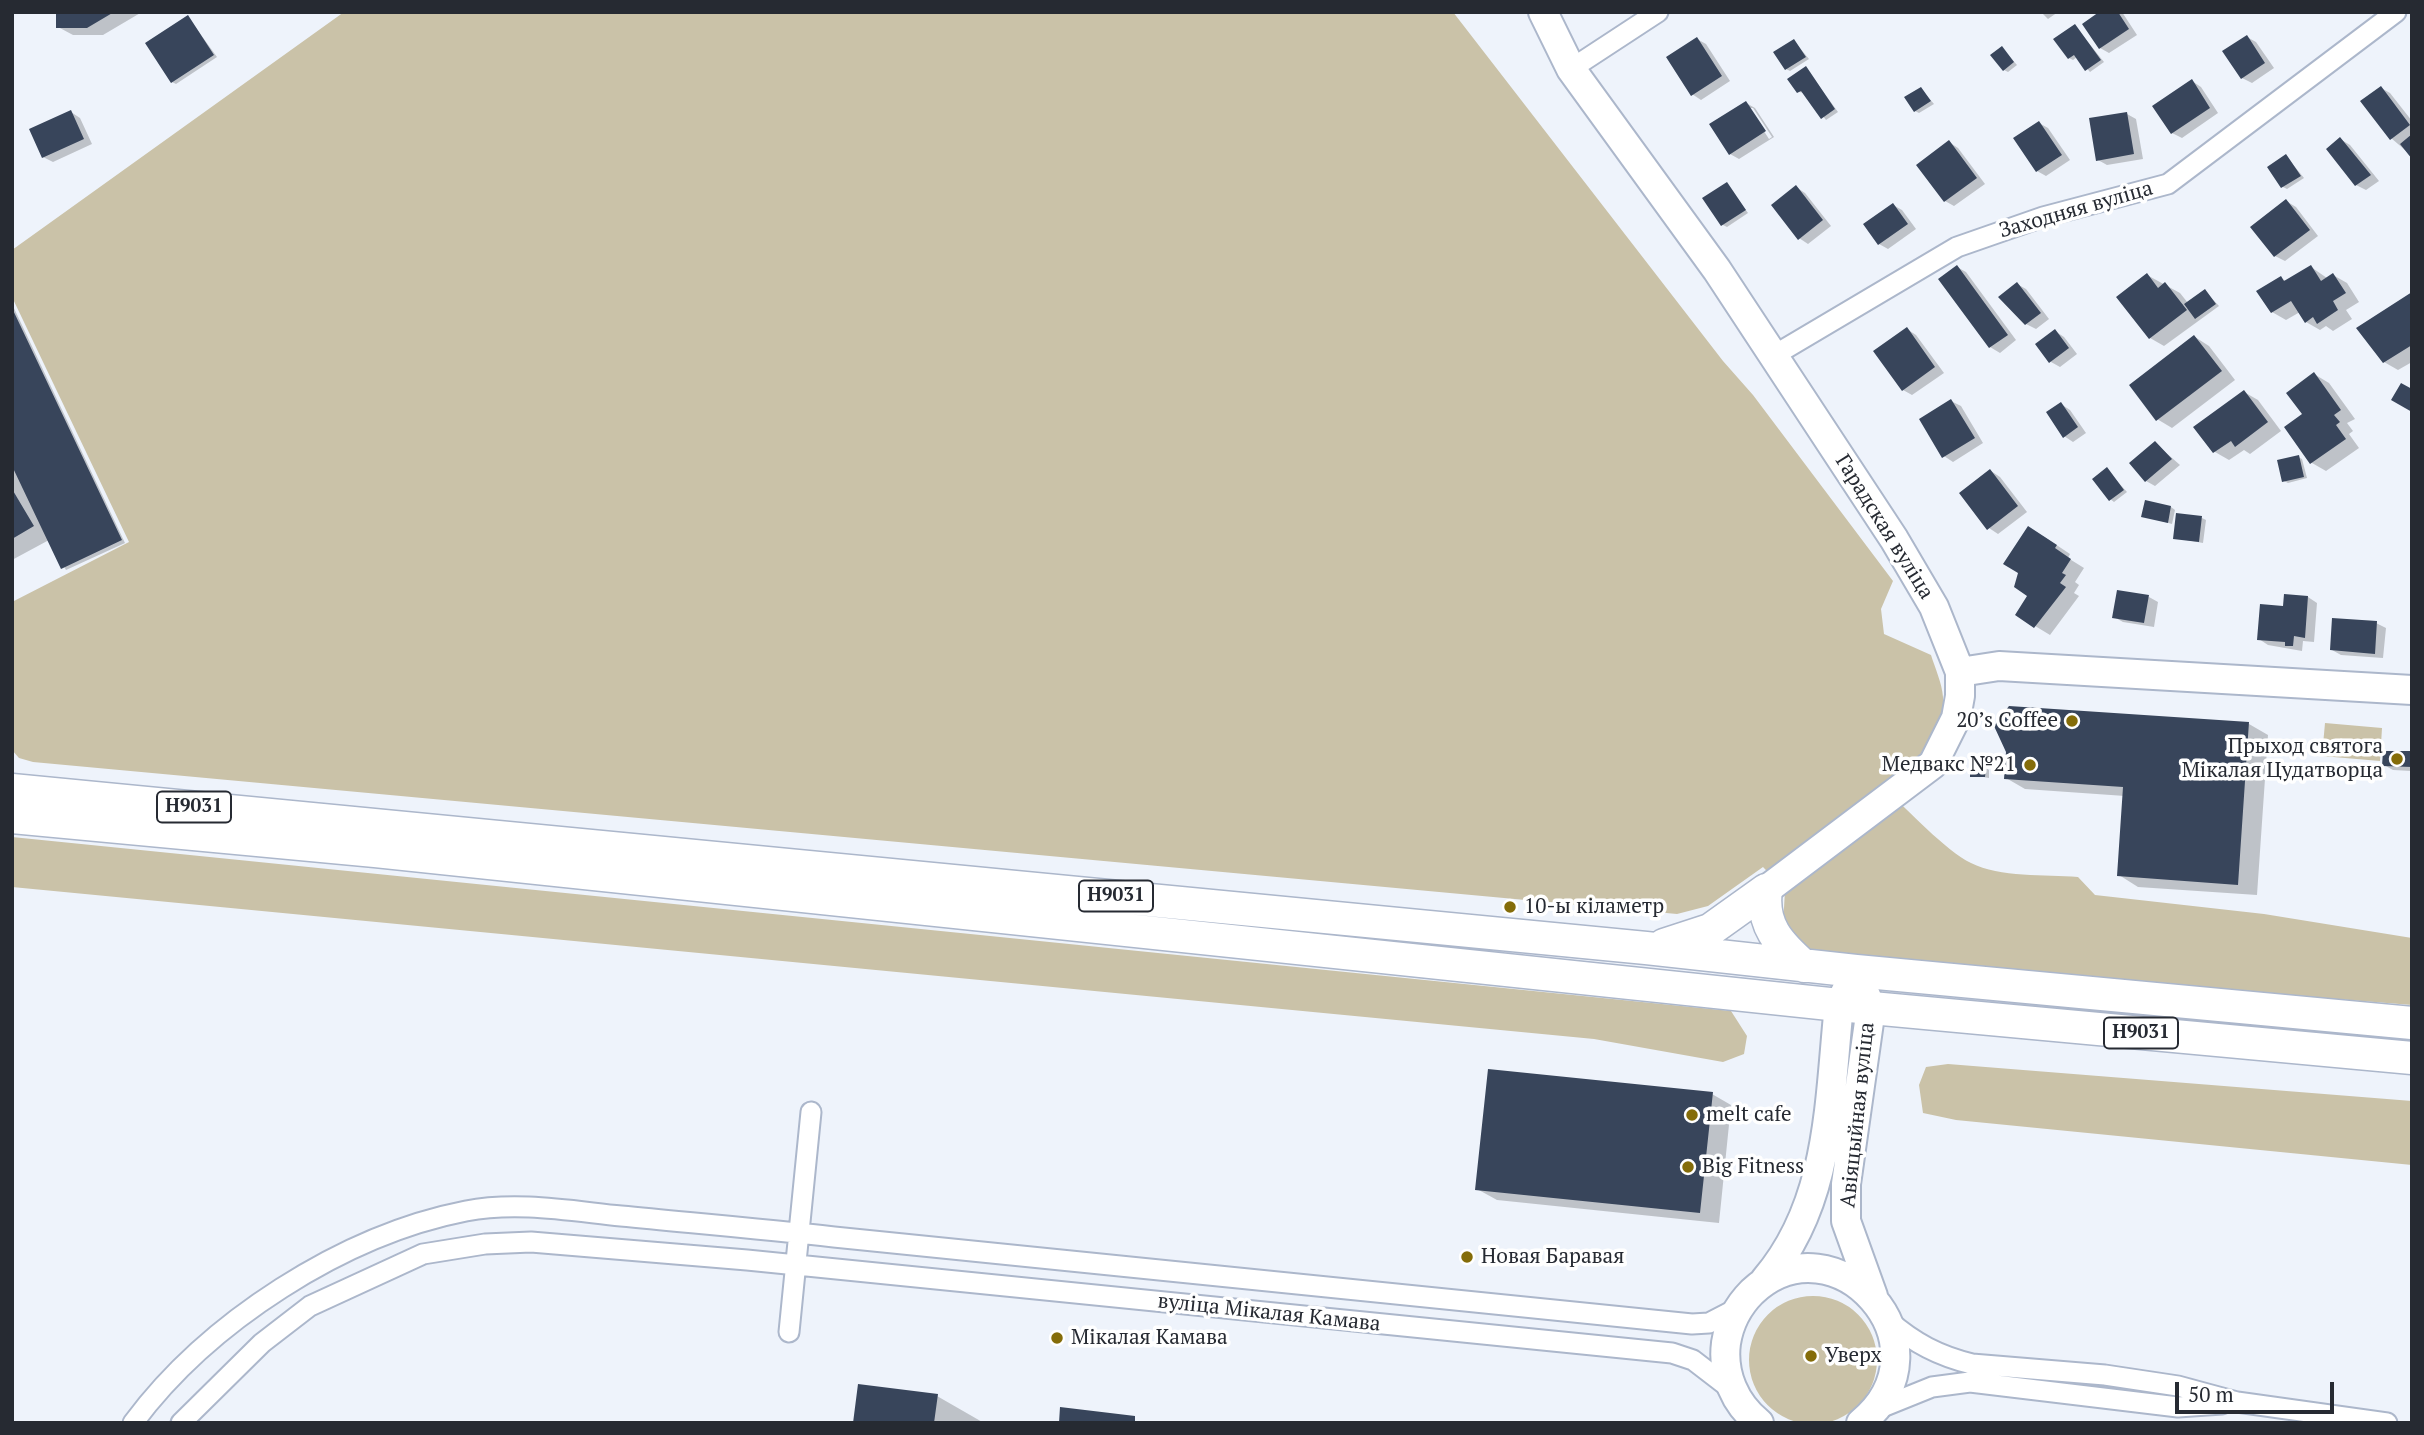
<!DOCTYPE html>
<html>
<head>
<meta charset="utf-8">
<style>
	body { margin:0 }
	#map { position:relative; width:2424px; height:1435px; overflow:hidden; background:#eef3fb; font-family:"PT Serif",serif }
	canvas { display:block }
	.frame { position:absolute; inset:0; border:14px solid #262a32; pointer-events:none }
	.scale { position:absolute; left:2175px; top:1382px; width:159px; height:32px; box-sizing:border-box; border:4px solid #262a32; border-top:0; padding-left:9px; font-size:21px; line-height:24px; white-space:nowrap; color:#262a32; -webkit-text-stroke:5px #fff; paint-order:stroke }
</style>
</head>
<body>
<div id="map">
<canvas width="2424" height="1435"></canvas>
<div class="frame"></div>
<div class="scale">50 m</div>
</div>
<script>
const ctx = document.querySelector('canvas').getContext('2d');
ctx.lineJoin = 'round';
function fillPath(path, color) {
  ctx.fillStyle = color;
  ctx.fill(path, 'evenodd');
}
function stroke(path, color, width, dash) {
  ctx.strokeStyle = color;
  ctx.lineWidth = width;
  ctx.lineCap = dash ? 'butt' : 'round';
  ctx.setLineDash(dash || []);
  ctx.stroke(path);
}
function label(font, color, halo, rows, align = 'center') {
  ctx.font = font + ' "PT Serif",serif';
  ctx.lineWidth = 7;
  ctx.setLineDash([]);
  ctx.textBaseline = 'middle';
  ctx.strokeStyle = halo;
  ctx.fillStyle = color;
  for (const [text, x, y, turn = 0] of rows) {
    ctx.save();
    ctx.translate(x, y);
    ctx.rotate((+turn || 0) * Math.PI / 180);
    ctx.textAlign = isNaN(turn) ? turn : align;
    if (halo) ctx.strokeText(text, 0, 0);
    ctx.fillText(text, 0, 0);
    ctx.restore();
  }
}
const green = new Path2D(`
	M344,12H1453L1723,361L1753,395L1893,581L1881,609L1884,634L1931,655C1935,668 1942,683 1943,697C1946,740 1913,763 1885,789C1907,809 1946,851 1971,863C2000,878 2045,874 2078,877L2095,895L2264,914L2412,938V1005L1810,957L1783,926L1785,890L1763,867L1708,906L1677,914L33,762L19,758L12,750V602L129,542L12,297V250Z
	M2325,723L2382,728L2380,761L2322,756Z
	M12,837L1731,1011L1747,1036L1744,1054L1723,1062L1594,1039L12,887Z
	M1948,1064L2412,1101V1165L1956,1120L1923,1113L1919,1085L1926,1067Z
	M1749 1360a64 64 0 1 1 128 0a64 64 0 1 1-128 0Z`);
const shadow = new Path2D(`
	M58,12H142L103,35H73L58,27Z
	M2041,12H2058L2048,19Z
	M2102,12H2122L2137,35L2109,53L2100,48Z
	M188,17L217,57L176,84L172,82Z
	M2075,26L2104,62L2090,72L2077,57L2073,60L2069,58Z
	M2247,37L2256,42L2274,68L2252,83L2242,78Z
	M1697,39L1706,44L1730,81L1701,100L1692,94Z
	M1794,41L1809,59L1790,71L1786,69Z
	M2002,48L2017,65L2008,72L2004,70Z
	M1806,68L1838,112L1826,120L1805,93L1799,92Z
	M2192,81L2201,87L2218,113L2182,138L2172,133Z
	M2381,88L2390,93L2412,121V156L2391,138Z
	M1921,89L1934,104L1919,113L1915,111Z
	M1746,103L1755,108L1774,137L1739,159L1730,154ZM1749,108H1753L1772,137L1769,139Z
	M71,112L80,118L92,144L53,162L43,157Z
	M2127,114L2136,119L2143,159L2107,165L2098,160Z
	M2039,123L2048,128L2070,160L2046,176L2037,171Z
	M2340,139L2350,145L2379,181L2366,190L2356,185L2328,149Z
	M1949,142L1958,148L1985,184L1954,206L1945,201Z
	M2286,156L2304,178L2287,189L2283,187Z
	M1727,184L1748,213L1727,227L1723,225Z
	M1796,187L1805,193L1831,226L1808,244L1799,238Z
	M2286,201L2296,207L2318,236L2285,261L2275,256Z
	M1893,205L1902,210L1916,229L1888,249L1879,244Z
	M1957,267L1966,272L2016,340L2000,353L1990,347L1941,279Z
	M2311,267L2327,278L2333,275L2347,283L2359,302L2346,310L2352,319L2333,331L2326,326L2320,330L2306,322L2300,312L2286,320L2272,312L2281,278L2287,282Z
	M2147,275L2180,293L2188,303L2205,291L2219,306L2164,346L2150,338Z
	M2017,284L2026,289L2049,319L2036,329L2026,324Z
	M2412,295V362L2398,370L2384,362Z
	M12,304L125,543L66,570L49,540L12,560V469L15,468L12,462Z
	M1907,329L1916,335L1944,373L1912,395L1903,390Z
	M2055,331L2064,337L2077,354L2060,367L2051,362Z
	M2195,337L2209,346L2235,380L2172,428L2157,419Z
	M2314,374L2329,383L2355,419L2347,423L2353,431L2349,434L2359,448L2326,471L2312,463L2286,427L2304,415Z
	M2244,392L2258,400L2281,431L2250,454L2244,450L2229,460L2215,452L2196,428Z
	M1951,401L1961,406L1983,443L1953,462L1944,456Z
	M2061,404L2070,410L2086,433L2073,442L2064,436Z
	M2155,443L2180,465L2155,486L2146,481Z
	M2298,457L2302,459L2307,478L2288,483L2284,481Z
	M2107,470L2127,492L2114,502L2110,499Z
	M1991,471L2000,477L2027,512L1998,534L1989,528Z
	M2171,507L2175,510L2172,524L2143,516Z
	M2202,518L2206,520L2203,543L2175,538Z
	M2043,536L2070,554L2068,558L2084,568L2075,582L2079,585L2074,593L2079,596L2050,635L2017,615L2030,595L2020,573Z
	M2149,597L2158,602L2154,627L2123,622L2114,617Z
	M2308,597L2317,603L2314,642L2303,641L2302,651L2268,645L2259,639L2285,608Z
	M2376,623L2386,628L2383,658L2341,655L2332,650Z
	M2249,724L2268,735L2257,895L2138,887L2119,875L2125,796L2025,789L2006,778Z
	M2412,753V771L2393,770L2384,765Z
	M1985,767L1989,770V778L1972,775Z
	M1712,1094L1731,1105L1719,1223L1497,1200L1477,1189Z
	M937,1396L984,1423H855Z`);
const building = new Path2D(`
	M56,12H114L87,28H56Z
	M2099,12H2118L2129,29L2099,49L2082,24Z
	M188,15L214,55L171,83L145,43Z
	M2075,24L2101,60L2085,71L2074,55L2068,59L2053,39Z
	M2247,35L2265,63L2241,79L2222,51Z
	M1697,37L1722,76L1691,96L1666,57Z
	M1794,39L1806,57L1785,70L1773,52Z
	M2002,46L2014,62L2003,71L1990,55Z
	M1806,66L1835,109L1821,119L1801,91L1797,93L1787,79Z
	M2192,79L2210,108L2171,134L2152,106Z
	M2381,86L2410,125L2390,140L2360,101Z
	M1921,87L1931,101L1914,112L1904,97Z
	M1746,101L1766,131L1729,155L1709,124Z
	M71,110L84,139L42,158L29,129Z
	M2127,112L2134,154L2096,161L2089,118Z
	M2039,121L2062,155L2036,172L2013,138Z
	M2412,134V159L2400,144Z
	M2340,137L2371,175L2355,186L2326,149Z
	M1949,140L1977,178L1944,202L1916,165Z
	M2286,154L2301,176L2281,188L2267,167Z
	M1727,182L1746,210L1721,226L1702,198Z
	M1796,185L1823,220L1798,240L1771,205Z
	M2286,199L2310,230L2274,257L2250,227Z
	M1893,203L1908,224L1878,245L1863,224Z
	M1957,265L2008,335L1989,348L1938,279Z
	M2311,265L2321,281L2333,273L2346,293L2333,301L2338,310L2317,324L2313,317L2305,323L2291,301L2271,313L2256,291L2281,276L2284,281Z
	M2147,273L2158,288L2165,282L2187,310L2149,339L2116,297Z
	M2017,282L2041,313L2025,325L1998,297Z
	M2205,289L2216,304L2195,319L2184,304Z
	M2412,292V345L2383,363L2356,328Z
	M12,308L122,540L61,569L12,466Z
	M1907,327L1935,367L1902,391L1873,351Z
	M2055,329L2069,348L2049,363L2035,344Z
	M2194,335L2222,371L2156,421L2129,385Z
	M2314,372L2341,410L2334,415L2340,422L2336,425L2346,439L2310,464L2284,427L2302,414L2286,393Z
	M2401,383L2412,389V412L2391,400Z
	M2244,390L2268,422L2235,447L2231,441L2213,453L2193,427Z
	M1951,399L1975,438L1942,458L1919,419Z
	M2061,402L2078,427L2063,438L2046,412Z
	M2155,441L2172,459L2145,482L2129,463Z
	M2299,455L2304,477L2282,482L2277,460Z
	M2107,467L2124,490L2109,501L2092,479Z
	M1990,469L2018,506L1987,530L1959,493Z
	M12,489L34,526L12,539Z
	M2145,500L2171,506L2168,523L2141,517Z
	M2176,513L2202,516L2199,542L2173,539Z
	M2028,526L2057,545L2055,548L2071,559L2062,573L2066,575L2060,583L2066,587L2034,628L2015,615L2027,596L2014,587L2018,573L2003,564Z
	M2117,590L2149,595L2144,623L2112,618Z
	M2284,594L2308,596L2305,638L2294,636L2293,646H2285V642L2257,640L2260,604L2283,606Z
	M2332,618L2377,621L2375,654L2330,650Z
	M2009,706L2249,722L2238,885L2117,876L2123,787L2004,779L2006,752L1994,726Z
	M2383,751H2412V767L2382,766Z
	M1970,766H1986L1985,777H1970Z
	M1488,1069L1713,1092L1700,1213L1475,1190Z
	M858,1384L938,1394L934,1423H853Z
	M1060,1407L1135,1416V1423H1059Z`);
const street = new Path2D(`
	M1571,69L1658,12
	M1773,356L1957,247L2043,217L2168,184L2396,12
	M1889,1321C1914,1343 1939,1356 1972,1364L2105,1375L2178,1386L2237,1402L2387,1423
	M789,1332L811,1112
	M1875,1410L1932,1387L1970,1382L2178,1407L2222,1404
	M133,1423C208,1322 343,1235 466,1211C517,1201 571,1211 621,1216C692,1223 763,1229 834,1237C1120,1265 1406,1294 1692,1324L1709,1323L1738,1308
	M181,1423L262,1343L310,1306L423,1254L485,1244L531,1242L747,1260L1672,1353L1693,1360L1732,1390`);
const secondary = new Path2D(`
	M1543,12L1571,69L1717,270L1894,539L1934,607L1960,672V696L1956,718L1933,764L1766,890
	M1960,672L1999,666L2412,690
	M1856,971L1871,1008L1846,1184V1221L1873,1296
	M1765,1280C1831,1203 1829,1102 1839,1005L1849,985
	M1759,1423C1735,1404 1722,1374 1726,1343C1729,1324 1738,1306 1752,1292C1835,1214 1955,1345 1861,1423`);
const primary = new Path2D(`
	M12,790L1646,948L1856,971L2412,1023
	M12,817L375,851L1839,1005L2412,1058
	M1766,890C1761,925 1779,944 1804,966
	M1664,945L1710,930L1766,890`);
const markers = [
	[2072,721,7,"#846c09"],
	[2397,759,7,"#846c09"],
	[2030,765,7,"#846c09"],
	[1510,907,7,"#846c09"],
	[1692,1115,7,"#846c09"],
	[1688,1167,7,"#846c09"],
	[1467,1257,7,"#846c09"],
	[1057,1338,7,"#846c09"],
	[1811,1356,7,"#846c09"]
];
const shields = [
	[194,807,74],
	[1116,896,74],
	[2141,1033,74]
];
const shieldNames = [
	["Н9031",194,807],
	["Н9031",1116,896],
	["Н9031",2141,1033]
];
const streetNames = [
	["Заходняя вуліца",2076,210,-16],
	["Гарадская вуліца",1884,527,58],
	["Авіяцыйная вуліца",1858,1115,-84],
	["вуліца Мікалая Камава",1269,1313,6]
];
const poiNames = [
	["20’s Coffee",2058,721,"right"],
	["Прыход святога",2383,747,"right"],
	["Мікалая Цудатворца",2383,771,"right"],
	["Медвакс №21",2016,765,"right"],
	["10-ы кіламетр",1524,907],
	["melt cafe",1706,1115],
	["Big Fitness",1702,1167],
	["Новая Баравая",1481,1257],
	["Мікалая Камава",1071,1338],
	["Уверх",1825,1356]
];
fillPath(green, '#cac2a8');
fillPath(shadow, '#0003');
fillPath(building, '#38455b');
stroke(street, '#acb7cb', 23);
stroke(secondary, '#acb7cb', 32);
stroke(primary, '#acb7cb', 35);
stroke(street, '#fff', 19);
stroke(secondary, '#fff', 28);
stroke(primary, '#fff', 32);
for (const [x, y, r, color] of markers) {
  const dot = new Path2D();
  dot.arc(x, y, r, 0, 2 * Math.PI);
  ctx.fillStyle = color;
  ctx.fill(dot);
  stroke(dot, '#fff', 2.5);
}
for (const [x, y, w] of shields) {
  const box = new Path2D();
  box.roundRect(x - w / 2, y - 15.5, w, 31, 5);
  ctx.fillStyle = '#fff';
  ctx.fill(box);
  stroke(box, '#262a32', 2);
}
label('bold 19px', '#262a32', null, shieldNames);
label('21px', '#262a32', '#fff', streetNames);
label('21px', '#262a32', '#fff', poiNames, 'left');
</script>
</body>
</html>
